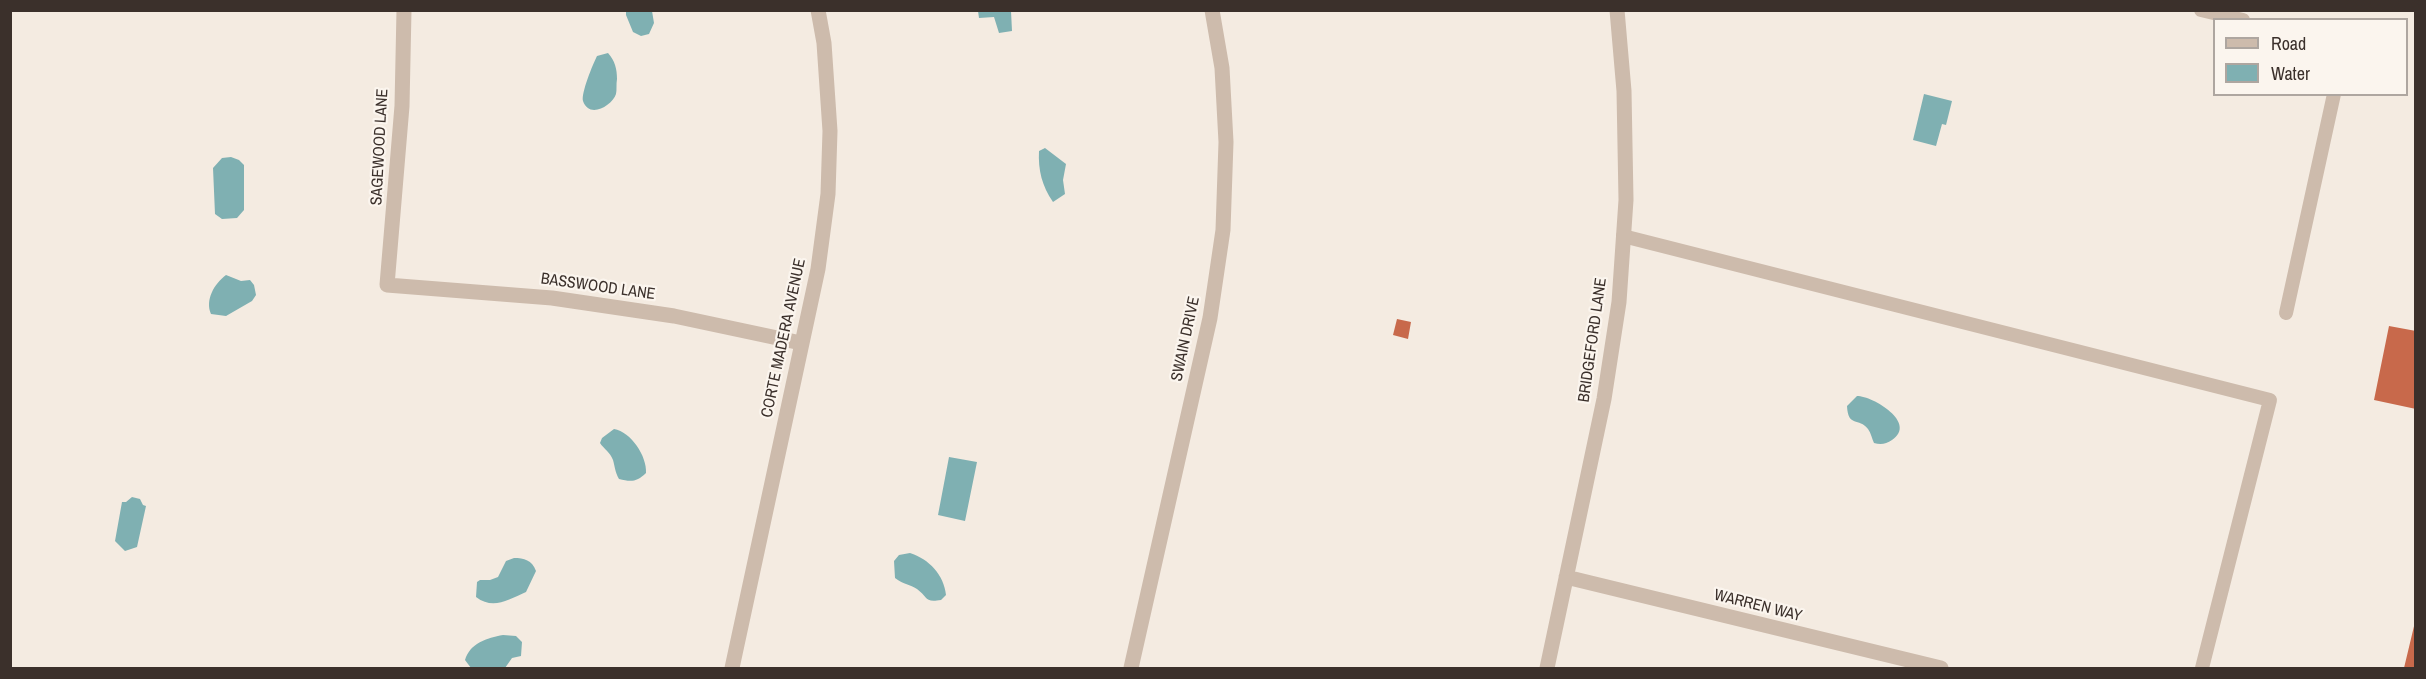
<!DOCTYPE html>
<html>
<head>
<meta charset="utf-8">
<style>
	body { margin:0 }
	#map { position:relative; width:2426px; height:679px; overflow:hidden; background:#f4ebe1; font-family:"Archivo Narrow",sans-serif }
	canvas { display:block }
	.frame { position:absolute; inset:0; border:12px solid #3b302b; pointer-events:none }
	.legend { position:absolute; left:2213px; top:18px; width:195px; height:78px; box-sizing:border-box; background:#fbf5ee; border:2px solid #aea6a0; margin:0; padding:8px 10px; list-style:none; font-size:18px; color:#3b302b }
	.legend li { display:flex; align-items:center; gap:12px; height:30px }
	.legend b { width:30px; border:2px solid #aea6a0 }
</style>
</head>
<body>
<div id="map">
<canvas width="2426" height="679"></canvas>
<div class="frame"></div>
<ul class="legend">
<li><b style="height:8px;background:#cdbbac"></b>Road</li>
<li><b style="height:16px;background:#7fb0b2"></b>Water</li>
</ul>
</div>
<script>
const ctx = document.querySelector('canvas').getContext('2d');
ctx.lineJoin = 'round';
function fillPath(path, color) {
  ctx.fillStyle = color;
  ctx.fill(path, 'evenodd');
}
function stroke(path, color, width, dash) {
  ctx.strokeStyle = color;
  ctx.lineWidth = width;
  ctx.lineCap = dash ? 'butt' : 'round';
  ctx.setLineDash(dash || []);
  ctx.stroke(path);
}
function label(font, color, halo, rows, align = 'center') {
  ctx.font = font + ' "Archivo Narrow",sans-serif';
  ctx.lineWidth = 4.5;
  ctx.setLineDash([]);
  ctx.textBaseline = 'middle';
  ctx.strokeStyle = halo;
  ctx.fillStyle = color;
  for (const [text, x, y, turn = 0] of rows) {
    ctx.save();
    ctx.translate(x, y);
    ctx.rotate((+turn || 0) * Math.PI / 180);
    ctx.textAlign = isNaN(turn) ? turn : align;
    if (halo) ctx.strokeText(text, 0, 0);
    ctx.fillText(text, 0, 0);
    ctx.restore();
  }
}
const water = new Path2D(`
	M626,11H652L654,23L649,34L641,36L633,32L626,15Z
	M978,11H1011L1012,31L999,33L994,17L979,18Z
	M608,53C615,61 617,69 617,79C616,84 617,90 616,94C612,106 589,119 583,101C581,93 593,64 597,56Z
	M1924,94L1952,101L1946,125L1942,124L1936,146L1913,140Z
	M1045,148L1066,164L1063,180L1065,194L1053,202C1042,186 1038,170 1039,151Z
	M231,157L239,160L244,165V210L237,218L222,219L215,214L213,168L222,158Z
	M226,275L241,281L250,280L254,285L256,295L252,301L226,316L211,314C205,300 214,284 226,275Z
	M1857,396C1873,396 1918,423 1892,440C1886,444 1881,445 1874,443C1872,439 1871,433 1868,429C1859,417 1848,428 1847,406Z
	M614,429C631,432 647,456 646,473C637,482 631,482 619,479C615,472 615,467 613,460C610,452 604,449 600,443L602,438Z
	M949,457L977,462L965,521L938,515Z
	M132,497L140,499L143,505L146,506L137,547L125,551L115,541L122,502H126Z
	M910,553C929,559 944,575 946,595L941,600C924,603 928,597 917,589C910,584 904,585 895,578L894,561L899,555Z
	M514,558C524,558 532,560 536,571L526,592C508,600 493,610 476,597L477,582L480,580H490L498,577L506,561Z
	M503,635L516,636L522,642L521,656L512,658L505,668H471L465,660C470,643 487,638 503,635Z`);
const building = new Path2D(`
	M1397,319L1411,322L1408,339L1393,335Z
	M2389,326L2416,331V409L2374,400Z
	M2415,622L2416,668H2404Z`);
const service = new Path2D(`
	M2201,10L2243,20
	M1623,236L2270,400L2202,668
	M2286,313L2334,94`);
const minor = new Path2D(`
	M404,10L402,106L387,285L552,298L674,316L801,343
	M1566,577L1941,668
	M732,668L818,269L828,194L830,131L824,43L818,10
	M1131,668L1210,318L1223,230L1226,142L1222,68L1212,10
	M1547,668L1604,399L1619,302L1626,200L1624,91L1617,10`);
const streetNames = [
	["SAGEWOOD LANE",380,147,-87],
	["BASSWOOD LANE",598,287,8],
	["CORTE MADERA AVENUE",784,338,-78],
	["SWAIN DRIVE",1186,339,-78],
	["BRIDGEFORD LANE",1593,340,-82],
	["WARREN WAY",1758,606,14]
];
fillPath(water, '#7fb0b2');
fillPath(building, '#c8694b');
stroke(service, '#cdbbac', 14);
stroke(minor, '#cdbbac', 15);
label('16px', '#3b302b', '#fbf5ee', streetNames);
</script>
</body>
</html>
